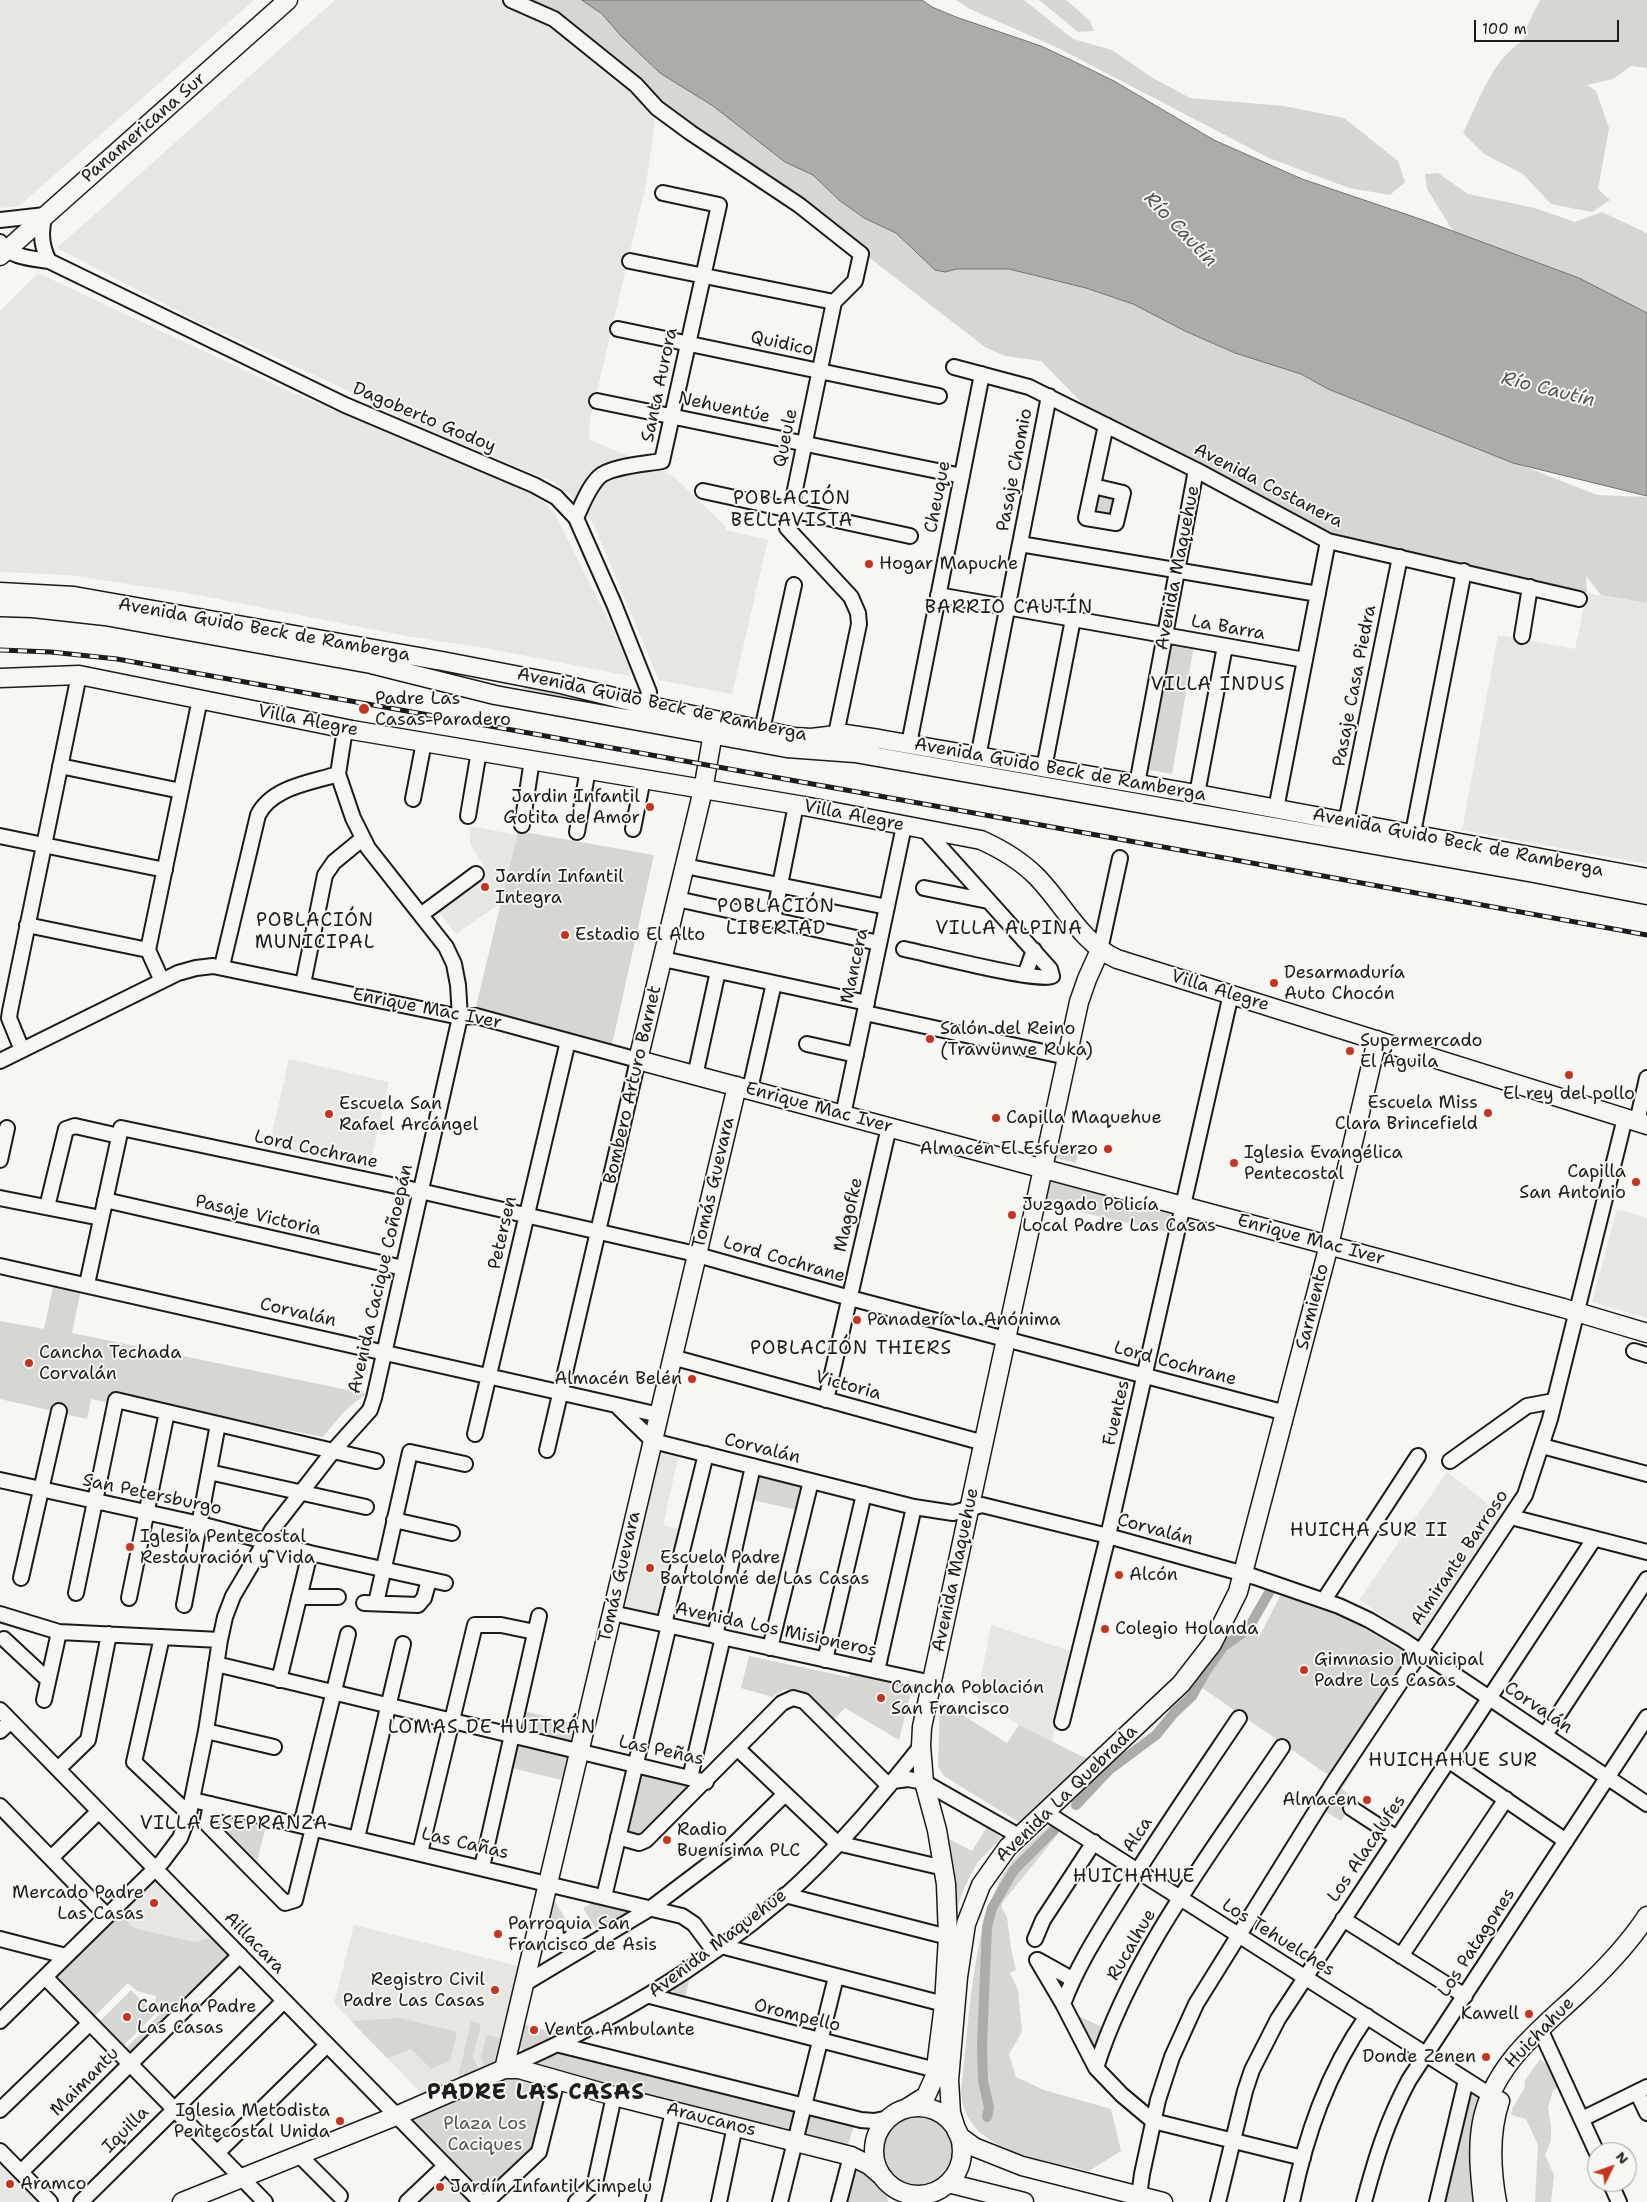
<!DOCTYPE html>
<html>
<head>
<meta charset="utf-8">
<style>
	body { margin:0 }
	#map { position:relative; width:1647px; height:2202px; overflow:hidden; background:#f6f6f2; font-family:"Shantell Sans",sans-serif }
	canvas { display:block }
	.north { position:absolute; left:1587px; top:2142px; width:50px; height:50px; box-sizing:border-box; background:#f6f6f2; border:1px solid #9f9f9c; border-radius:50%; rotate:48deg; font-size:14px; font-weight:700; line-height:20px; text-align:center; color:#1c1c1c }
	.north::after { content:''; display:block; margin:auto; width:18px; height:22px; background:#c8321e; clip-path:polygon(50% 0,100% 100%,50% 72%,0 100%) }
	.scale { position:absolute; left:1474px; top:20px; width:145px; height:22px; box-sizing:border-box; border:2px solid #1c1c1c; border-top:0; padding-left:6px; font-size:15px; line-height:18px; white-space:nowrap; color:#1c1c1c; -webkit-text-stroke:4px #f6f6f2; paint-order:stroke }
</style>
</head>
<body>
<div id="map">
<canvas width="1647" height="2202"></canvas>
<div class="north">N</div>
<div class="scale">100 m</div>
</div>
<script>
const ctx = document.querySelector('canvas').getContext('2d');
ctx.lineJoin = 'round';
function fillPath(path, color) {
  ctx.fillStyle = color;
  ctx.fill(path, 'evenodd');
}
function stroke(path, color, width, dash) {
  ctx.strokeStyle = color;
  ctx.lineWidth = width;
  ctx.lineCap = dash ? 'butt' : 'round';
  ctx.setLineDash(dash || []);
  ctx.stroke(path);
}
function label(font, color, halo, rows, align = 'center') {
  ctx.font = font + ' "Shantell Sans",sans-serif';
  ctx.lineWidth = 4;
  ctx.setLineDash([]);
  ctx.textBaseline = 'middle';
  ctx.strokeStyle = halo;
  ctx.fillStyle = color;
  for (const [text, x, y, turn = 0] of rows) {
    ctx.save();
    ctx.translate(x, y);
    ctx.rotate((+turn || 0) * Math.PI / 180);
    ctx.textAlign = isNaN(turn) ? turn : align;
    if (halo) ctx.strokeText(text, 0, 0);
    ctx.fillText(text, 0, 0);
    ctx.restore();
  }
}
const built = new Path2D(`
	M0,0H254L19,206L0,208Z
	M335,0H531L657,108L646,184L590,420L589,439L673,476L725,526L726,530L768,540L732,694L659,680L593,523L578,502L554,482L413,424L351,392L199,322L57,248Z
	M38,273L293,393L538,496L555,514L631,665L630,676L485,648L412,637L187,593L68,575L0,572V311Z
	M1587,593L1647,603V864L1462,830L1498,635L1575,649Z
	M470,826L517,835L501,903L456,934L436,908L487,871L470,844Z
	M289,1059L389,1082L369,1169L269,1146Z
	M1617,1209L1647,1218V1318L1592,1302Z
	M654,1448L679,1454L663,1525L682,1530L662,1615L619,1606Z
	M1447,1472L1502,1515L1420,1641L1359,1600Z
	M991,1625L1073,1652L1052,1743L1022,1727L977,1698Z
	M155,1878L199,1925L212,1937L195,1942L134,1928L119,1913Z
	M354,1925L518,1966L494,2063L421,2093L334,2003Z
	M2,2165L38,2202H0V2167Z
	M441,2173L469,2202H411Z`);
const green = new Path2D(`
	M531,0H582L590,5L602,14L622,37L660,73L713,106L785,162L813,175L839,200L864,218L896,233L935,270L945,272L957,269H1009L1086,288L1133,304L1185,331L1235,353L1301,374L1328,389L1597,495L1647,497V603L1601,595L1586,576L1587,593L1332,535L1085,406L1041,361L1005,356L985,347L709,134L659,104Z
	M956,0H1024L1073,39L1112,50L1153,78L1190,98L1284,106L1344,118L1398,161L1405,182L1390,195L1349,188L1269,158L1060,49L970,9Z
	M1039,0H1066L1090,21L1094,31L1078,32Z
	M1540,0H1647V68L1631,66L1613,79L1587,85L1596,91L1609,128L1598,189L1610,200L1592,212L1551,204L1523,174L1484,154L1463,133C1479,101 1492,59 1524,40L1525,30Z
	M1438,173L1468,194L1535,208L1575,222L1602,212L1647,233V313L1579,278L1453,231L1427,189L1425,174Z
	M1094,490L1120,495L1115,521L1089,516Z
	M1169,641L1194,645L1172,774L1145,769Z
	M527,685L579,694L594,702L640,709L639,714L523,689Z
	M1140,791L1294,818L1292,825L1186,807L1172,800L1140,794Z
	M518,831L654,855L612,1045L475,1011Z
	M1059,1143L1079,1148L1076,1163L1055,1158Z
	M1049,1179L1171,1210L1167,1232L1041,1203Z
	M54,1282L81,1289L72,1333L367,1394C349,1404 336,1421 323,1437L113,1395L111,1403L91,1399L87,1419L0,1399V1321L44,1329Z
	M754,1474L802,1485L796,1510L749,1499Z
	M1282,1592L1351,1620L1410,1656L1331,1777L1198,1685L1239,1627L1259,1637Z
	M749,1656L848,1677L857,1670L913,1684L899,1740L845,1708L831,1722L801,1691C789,1687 782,1689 773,1697L741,1688Z
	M940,1701L1007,1743L1019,1725L1089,1760L1020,1823L944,1776L938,1766Z
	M520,1710L580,1725L575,1749L514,1735Z
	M513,1740L573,1754L566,1781L507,1767Z
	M1355,1760L1359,1762L1342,1789L1356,1799L1341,1821L1322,1809Z
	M637,1772L694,1786L641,1840L622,1835Z
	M216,1813L266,1826L256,1866L214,1822Z
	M1050,1825L1058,1834L1002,1903V1909L1007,1917L1011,1949L1016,1970L1010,1973L1018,1990L1022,2032L1009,2054L1016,2077L1044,2090L1111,2109L1121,2151L1089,2171C1043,2159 964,2153 961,2091C969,2026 971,1936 1001,1878C1013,1857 1032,1840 1050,1825Z
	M987,1827L1001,1838L977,1863L965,1886L952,1922L947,1838L972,1851Z
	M551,1895L566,1920L541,1934Z
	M592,1903L631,1912L598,1932L583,1908Z
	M119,1913L134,1928L195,1942L212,1937L233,1958L133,2057L125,2049L160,2014L154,2007L156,1996L137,1991L128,1983L93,2018L52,1978Z
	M690,1976L685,1999L674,1997L673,1988Z
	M131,1990L155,2014L124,2045L100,2021Z
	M1072,2013L1104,2028L1094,2057Z
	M400,2018L457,2032L450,2061L431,2069L411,2049L387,2058L351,2021Z
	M471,2021L481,2024L473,2057L478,2070L458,2078Z
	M523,2024L562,2035L525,2053L518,2045Z
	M487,2035L500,2038L494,2063L485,2067L481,2058Z
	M556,2048L854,2125L847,2148L536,2069L535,2058Z
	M1540,2059L1555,2071L1563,2086L1553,2090L1548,2108L1551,2126V2140L1545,2155L1554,2175L1551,2202H1535L1538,2145L1526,2119L1511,2115L1512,2109L1525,2087L1524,2082Z
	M507,2074L552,2083L535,2149L484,2198L407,2119Z
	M1467,2084L1486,2097L1478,2202H1439Z
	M879 2151a39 39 0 1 1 78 0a39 39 0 1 1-78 0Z
	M858,2167L875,2181L879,2188L886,2190L888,2202H848Z`);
const water = new Path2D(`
	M582,0H922L932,7L956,17L1041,46L1071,60L1114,81L1214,140L1302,179L1423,220L1579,278L1647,313V496L1513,463L1328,389L1301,374L1235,353L1185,331L1133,304L1086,288L1009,269H957L945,272L935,270L896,233L864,218L839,200L813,175L785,162L713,106L660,73L622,37L602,14Z`);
const canal = new Path2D(`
	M1076,1805L1109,1770L1156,1735L1174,1713L1192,1696L1206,1671L1223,1647L1248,1629L1270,1591
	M987,2117L989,2107L983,2081L982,2044L987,1927L992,1908L1014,1870L1055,1829`);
const minor = new Path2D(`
	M511,0L554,19L636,85L657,108L691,133L799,205L861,254L855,281L834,302
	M0,220L45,215C40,231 41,246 49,261
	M0,242C11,258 30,258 49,261L345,405L534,485L556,497L576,518L614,604L649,692L646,705V714
	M630,261L834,302
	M834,302L787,528L851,597L858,613L859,624L836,734
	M618,329L939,396
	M954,367L1029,387L1196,470L1328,541L1579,599
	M597,401L962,476
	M1093,486L1123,493L1116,523L1086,518L1106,425
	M703,491L910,536
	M576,518C582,505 588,488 599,477C610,466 646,464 662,461L719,205L663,193
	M1020,544L1318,594
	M938,595L1305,660
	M1522,636L1530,587
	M762,730L794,585
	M909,744L982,374
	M978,757L1049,396
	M60,766L181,791
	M1044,768L1073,619
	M1137,784L1196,470
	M1197,794L1225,646
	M413,799L424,742
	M1276,809L1328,541
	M468,816L479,751
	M1346,822L1400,557
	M522,825L532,760
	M633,829L643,779
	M577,832L588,769
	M0,836L165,870
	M1411,843L1464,571
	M685,866L887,907
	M924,888L988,901
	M677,899L879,943
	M422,914L476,874
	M773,920L796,805
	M27,925L148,950
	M904,949C924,953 1041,983 1052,976L1050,969L925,830
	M1100,950L1120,858
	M663,959L867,1003
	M222,966L258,815C272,787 310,783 338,774
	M1025,975L1034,950
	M162,981L148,950L200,699
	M303,984L325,875L334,862L362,839
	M865,1013L1067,1057
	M807,1044L856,1055
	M22,1050L9,1018L10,1011L79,675
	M0,1061L178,973L196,968L213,966L460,1017L476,1016L638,1060L547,1450
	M695,1076L718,971
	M750,1089L774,983
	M843,1115L904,826
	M1637,1122L1647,1078
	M0,1160L7,1128
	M0,1198L101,1218
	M105,1200L403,1268
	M47,1207L66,1129L75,1126L119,1136
	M0,1266L616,1405L653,1441L914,1507L953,1513L982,1505L1108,1536L1255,1577L1339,1606L1369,1620L1403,1640L1647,1804
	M87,1284L121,1128L420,1191L687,1252L850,1298L1286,1413
	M1634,1351L1647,1355
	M672,1357L984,1443
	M826,1400L889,1127
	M616,1405L659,1415
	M475,1434L568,1041
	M1542,1446L1647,1474
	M1450,1461L1527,1406L1554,1401
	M209,1472L366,1507
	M0,1480L200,1524L310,1553L445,1583
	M1511,1517L1647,1552
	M394,1520L452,1533
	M21,1578L59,1411
	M76,1593L116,1400L376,1461
	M299,1597H338
	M129,1598L167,1412
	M1324,1600L1418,1456
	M364,1603L418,1605L424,1598L429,1580
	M376,1603L410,1452L465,1464
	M184,1605L218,1424
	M612,1613L932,1683
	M0,1614L59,1632L220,1640
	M664,1624L706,1454
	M715,1636L753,1466
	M162,1637L134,1762L189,1814
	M4,1639L48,1680
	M770,1648L811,1481
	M825,1660L864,1494
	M216,1664L706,1782
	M877,1671L914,1507
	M279,1680L310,1553
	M44,1700L59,1632
	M0,1710L481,2202
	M1062,1722L1108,1536L1231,994
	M0,1731L11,1721
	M206,1731L274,1747
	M1545,1735L1647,1579
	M738,1749L837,1843
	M1448,1760L1566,1841
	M58,1769L88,1740L109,1634
	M690,1778L723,1637
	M893,1781L908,1779L924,1782L1019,1836
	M193,1800L682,1916L694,1924L714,1951
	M211,1804L207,1824L285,1903L295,1900L313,1828
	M0,1806L107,1916
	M1351,1808L1397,1838
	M1045,1812L1490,2095
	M301,1825L348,1634
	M618,1837L639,1843L646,1840L782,1703L793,1698L804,1701L889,1786
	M357,1838L403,1644
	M837,1843L944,1868
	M420,1853L475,1625H501L535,1632
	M51,1858L99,1811
	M482,1867L539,1616
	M785,1895L948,1937
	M604,1897L669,1625
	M1343,1919L1465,1996
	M0,1939L66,1956
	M1035,1939L1043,1920L1094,1842
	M721,1946L944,2004
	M1401,1956L1506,1799
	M1037,1960L1063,2004L1096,2068L1122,2095L1153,2121L1303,2158
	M1038,1960L1072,1979
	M45,1977L265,2202
	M524,1984L651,1908L729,1849L785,1794
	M650,1996L936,2070
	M1063,2004C1077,1966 1098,1934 1119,1900C1157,1839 1198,1779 1239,1718
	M0,2021L162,1862L180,1838L189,1814L206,1731L220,1640L225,1617L233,1596L272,1530L334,1450L370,1410L374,1398L460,1017L458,985L454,964L446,947L368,848L353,818L338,774L345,729
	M1540,2029L1597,2153
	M560,2045L861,2120L874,2121L889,2118
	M505,2068C609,2023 697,1971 784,1897C835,1852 879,1799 921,1746
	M1096,2068C1131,1955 1216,1846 1282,1747
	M1637,2092L1647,2113
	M0,2110L90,2023
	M1582,2119L1647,2087
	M0,2151L50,2202
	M217,2153L327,2045
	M299,2155L340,2196
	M21,2172L240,1955
	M1610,2182L1619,2202
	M1139,2196L1142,2174L1158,2100L1172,2057L1196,2004L1334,1782L1525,1495L1550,1419L1625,1118
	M81,2202L284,2001
	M407,2202L445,2166
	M486,2202L539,2152L557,2080
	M576,2202L595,2183L614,2096
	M653,2202L673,2111
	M719,2202L735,2126
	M780,2202L836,1977
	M839,2202L851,2156
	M1218,2202L1245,2091L1252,2070L1278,2019L1594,1539
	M1292,2202C1306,2135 1327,2073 1367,2016
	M1364,2202C1376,2157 1387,2121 1409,2080L1647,1717
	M1437,2202L1466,2080`);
const major = new Path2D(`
	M0,256L288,0
	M0,592L74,596L442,661L561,684L646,705L794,737L811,738L845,734L879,739L1208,796L1647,878
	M0,607L33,608L105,616L371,664L495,695L787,748L855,753L1534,873L1647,895
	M0,678L79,675L352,730L804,806L981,840C1001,849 1020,860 1036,876C1063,903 1081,943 1117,959L1647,1125
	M715,722L703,790L638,1060L1563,1308L1647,1333
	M504,2069L737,1086
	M874 2151a44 44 0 1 1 88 0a44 44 0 1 1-88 0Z
	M907,2108L926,2096L935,2076L944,2004L948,1937L946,1884L937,1830L924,1782L921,1746L922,1727L1079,1002L1087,979L1100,950
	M957,2132L951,2113L949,2080L958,1977L966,1924L981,1885L1008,1847L1181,1684L1212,1644L1238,1592L1329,1245L1377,1040
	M959,2136L974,2147L1022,2166L1163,2202
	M948,2183L1024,2202
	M182,2202L396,2116L504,2069H519L614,2096L851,2156L869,2165L883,2177
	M1483,2202C1480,2175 1477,2149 1482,2122C1493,2066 1537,2032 1576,1996C1602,1972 1628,1945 1647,1916
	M1497,2202C1491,2169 1489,2134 1500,2101`);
const rail = new Path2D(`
	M0,650L51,652L117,659L1230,859L1647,935`);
const markers = [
	[869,564,5,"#c8321e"],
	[364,709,6,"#c8321e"],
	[650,807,5,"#c8321e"],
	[485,887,5,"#c8321e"],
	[565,935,5,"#c8321e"],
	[1274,983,5,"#c8321e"],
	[930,1039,5,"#c8321e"],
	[1350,1051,5,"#c8321e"],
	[1569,1075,5,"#c8321e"],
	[1488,1113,5,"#c8321e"],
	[329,1114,5,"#c8321e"],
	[996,1118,5,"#c8321e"],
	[1108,1149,5,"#c8321e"],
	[1234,1163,5,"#c8321e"],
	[1636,1182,5,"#c8321e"],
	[1012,1215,5,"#c8321e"],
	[857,1320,5,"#c8321e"],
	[29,1363,5,"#c8321e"],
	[692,1379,5,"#c8321e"],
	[130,1547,5,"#c8321e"],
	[650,1568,5,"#c8321e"],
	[1119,1575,5,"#c8321e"],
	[1105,1629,5,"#c8321e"],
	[1304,1670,5,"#c8321e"],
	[881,1698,5,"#c8321e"],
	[1367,1800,5,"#c8321e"],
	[667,1840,5,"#c8321e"],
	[154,1903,5,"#c8321e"],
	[498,1934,5,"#c8321e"],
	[495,1990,5,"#c8321e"],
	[1529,2014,5,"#c8321e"],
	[127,2017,5,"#c8321e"],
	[534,2030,5,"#c8321e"],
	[1486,2057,5,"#c8321e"],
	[340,2121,5,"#c8321e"],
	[10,2184,5,"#c8321e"],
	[440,2187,5,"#c8321e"]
];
const streetNames = [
	["Panamericana Sur",144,128,-41],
	["Quidico",782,344,12],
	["Santa Aurora",660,385,-78],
	["Nehuentúe",724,408,12],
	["Dagoberto Godoy",424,418,23],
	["Queule",786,438,-78],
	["Pasaje Chomio",1015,470,-79],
	["Avenida Costanera",1268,486,27],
	["Cheuque",938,497,-79],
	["Avenida Maquehue",1178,568,-79],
	["La Barra",1228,628,10],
	["Avenida Guido Beck de Ramberga",264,630,10],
	["Pasaje Casa Piedra",1355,686,-79],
	["Avenida Guido Beck de Ramberga",662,705,12],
	["Villa Alegre",308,721,11],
	["Avenida Guido Beck de Ramberga",1060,770,10],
	["Villa Alegre",854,816,11],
	["Avenida Guido Beck de Ramberga",1458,843,11],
	["Mancera",855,966,-78],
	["Villa Alegre",1220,991,17],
	["Enrique Mac Iver",427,1009,11],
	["Bombero Arturo Barnet",633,1085,-77],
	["Enrique Mac Iver",819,1108,15],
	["Lord Cochrane",316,1150,12],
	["Tomás Guevara",714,1183,-77],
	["Magofke",849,1215,-77],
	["Pasaje Victoria",258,1216,13],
	["Petersen",503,1233,-77],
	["Enrique Mac Iver",1311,1240,15],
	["Lord Cochrane",784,1260,16],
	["Avenida Cacique Coñoepán",381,1279,-77],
	["Sarmiento",1313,1307,-76],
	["Corvalán",298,1313,13],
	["Lord Cochrane",1175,1364,15],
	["Victoria",848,1386,15],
	["Fuentes",1117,1413,-77],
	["Corvalán",762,1449,14],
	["San Petersburgo",152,1495,12],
	["Corvalán",1155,1530,15],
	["Almirante Barroso",1460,1558,-56],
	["Avenida Maquehue",956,1570,-78],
	["Tomás Guevara",620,1577,-77],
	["Avenida Los Misioneros",776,1630,12],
	["Corvalán",1538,1708,34],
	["Las Peñas",661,1751,12],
	["Avenida La Quebrada",1067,1794,-44],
	["Alca",1138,1835,-56],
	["Las Cañas",465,1844,13],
	["Los Alacalufes",1367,1849,-56],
	["Los Tehuelches",1278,1938,32],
	["Aillacara",254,1943,46],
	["Los Patagones",1477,1943,-57],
	["Avenida Maquehue",718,1944,-37],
	["Rucalhue",1132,1945,-60],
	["Orompello",797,2016,14],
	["Huichahue",1540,2033,-46],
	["Maimantu",85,2082,-45],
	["Araucanos",711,2120,14],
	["Iquilla",126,2130,-45]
];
const poiNames = [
	["Hogar Mapuche",879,564],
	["Padre Las",375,699],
	["Casas-Paradero",375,720],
	["Jardin Infantil",640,797,"right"],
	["Gotita de Amor",640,818,"right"],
	["Jardín Infantil",495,877],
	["Integra",495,898],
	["Estadio El Alto",575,935],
	["Desarmaduría",1284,973],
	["Auto Chocón",1284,994],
	["Salón del Reino",940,1029],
	["(Trawünwe Ruka)",940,1050],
	["Supermercado",1360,1041],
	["El Águila",1360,1062],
	["El rey del pollo",1569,1094,"center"],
	["Escuela Miss",1478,1103,"right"],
	["Clara Brincefield",1478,1124,"right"],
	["Escuela San",339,1104],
	["Rafael Arcángel",339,1125],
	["Capilla Maquehue",1006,1118],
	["Almacén El Esfuerzo",1098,1149,"right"],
	["Iglesia Evangélica",1244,1153],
	["Pentecostal",1244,1174],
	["Capilla",1626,1172,"right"],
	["San Antonio",1626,1193,"right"],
	["Juzgado Policía",1022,1205],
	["Local Padre Las Casas",1022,1226],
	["Panadería la Anónima",867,1320],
	["Cancha Techada",39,1353],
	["Corvalán",39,1374],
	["Almacén Belén",682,1379,"right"],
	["Iglesia Pentecostal",140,1537],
	["Restauración y Vida",140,1558],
	["Escuela Padre",660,1558],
	["Bartolomé de Las Casas",660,1579],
	["Alcón",1129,1575],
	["Colegio Holanda",1115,1629],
	["Gimnasio Municipal",1314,1660],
	["Padre Las Casas",1314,1681],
	["Cancha Población",891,1688],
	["San Francisco",891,1709],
	["Almacen",1357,1800,"right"],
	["Radio",677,1830],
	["Buenísima PLC",677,1851],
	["Mercado Padre",144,1893,"right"],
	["Las Casas",144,1914,"right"],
	["Parroquia San",508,1924],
	["Francisco de Asis",508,1945],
	["Registro Civil",485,1980,"right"],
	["Padre Las Casas",485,2001,"right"],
	["Cancha Padre",137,2007],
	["Las Casas",137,2028],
	["Kawell",1519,2014,"right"],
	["Venta Ambulante",544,2030],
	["Donde Zenen",1476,2057,"right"],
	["Iglesia Metodista",330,2111,"right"],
	["Pentecostal Unida",330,2132,"right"],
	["Aramco",20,2184],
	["Jardín Infantil Kimpelu",450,2187]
];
const parkNames = [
	["Plaza Los",485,2124],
	["Caciques",485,2145]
];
const waterNames = [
	["Río Cautín",1180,230,46],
	["Río Cautín",1548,390,14]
];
const neighbourhoodNames = [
	["POBLACIÓN",792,499],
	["BELLAVISTA",792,521],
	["BARRIO CAUTÍN",1009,608],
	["VILLA INDUS",1218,685],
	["POBLACIÓN",776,907],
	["LIBERTAD",776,929],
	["POBLACIÓN",315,921],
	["MUNICIPAL",315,943],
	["VILLA ALPINA",1009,929],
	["POBLACIÓN THIERS",851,1349],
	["HUICHA SUR II",1369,1531],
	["LOMAS DE HUITRÁN",492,1728],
	["HUICHAHUE SUR",1453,1761],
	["VILLA ESEPRANZA",234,1824],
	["HUICHAHUE",1134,1877]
];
const districtNames = [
	["PADRE LAS CASAS",536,2093]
];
fillPath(built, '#e6e6e2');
fillPath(green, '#d6d6d2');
fillPath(water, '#acaca9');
stroke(water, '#727271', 1);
stroke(canal, '#acaca9', 10);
stroke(minor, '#1c1c1c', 18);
stroke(major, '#1c1c1c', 21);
stroke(minor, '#f6f6f2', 14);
stroke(major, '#f6f6f2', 18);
stroke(rail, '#1c1c1c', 5);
stroke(rail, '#f6f6f2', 3, [9]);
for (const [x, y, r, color] of markers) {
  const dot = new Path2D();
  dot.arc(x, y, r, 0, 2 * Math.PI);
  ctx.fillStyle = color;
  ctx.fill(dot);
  stroke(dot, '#f6f6f2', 2);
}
label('18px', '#1c1c1c', '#f6f6f2', streetNames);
label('18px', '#1c1c1c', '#f6f6f2', poiNames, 'left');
label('18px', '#545453', '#f6f6f2', parkNames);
label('italic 19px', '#565654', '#f6f6f2', waterNames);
ctx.letterSpacing = '1px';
label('19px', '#1c1c1c', '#f6f6f2', neighbourhoodNames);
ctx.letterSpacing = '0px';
ctx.letterSpacing = '1px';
label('bold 22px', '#1c1c1c', '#f6f6f2', districtNames);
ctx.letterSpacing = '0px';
</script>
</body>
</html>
